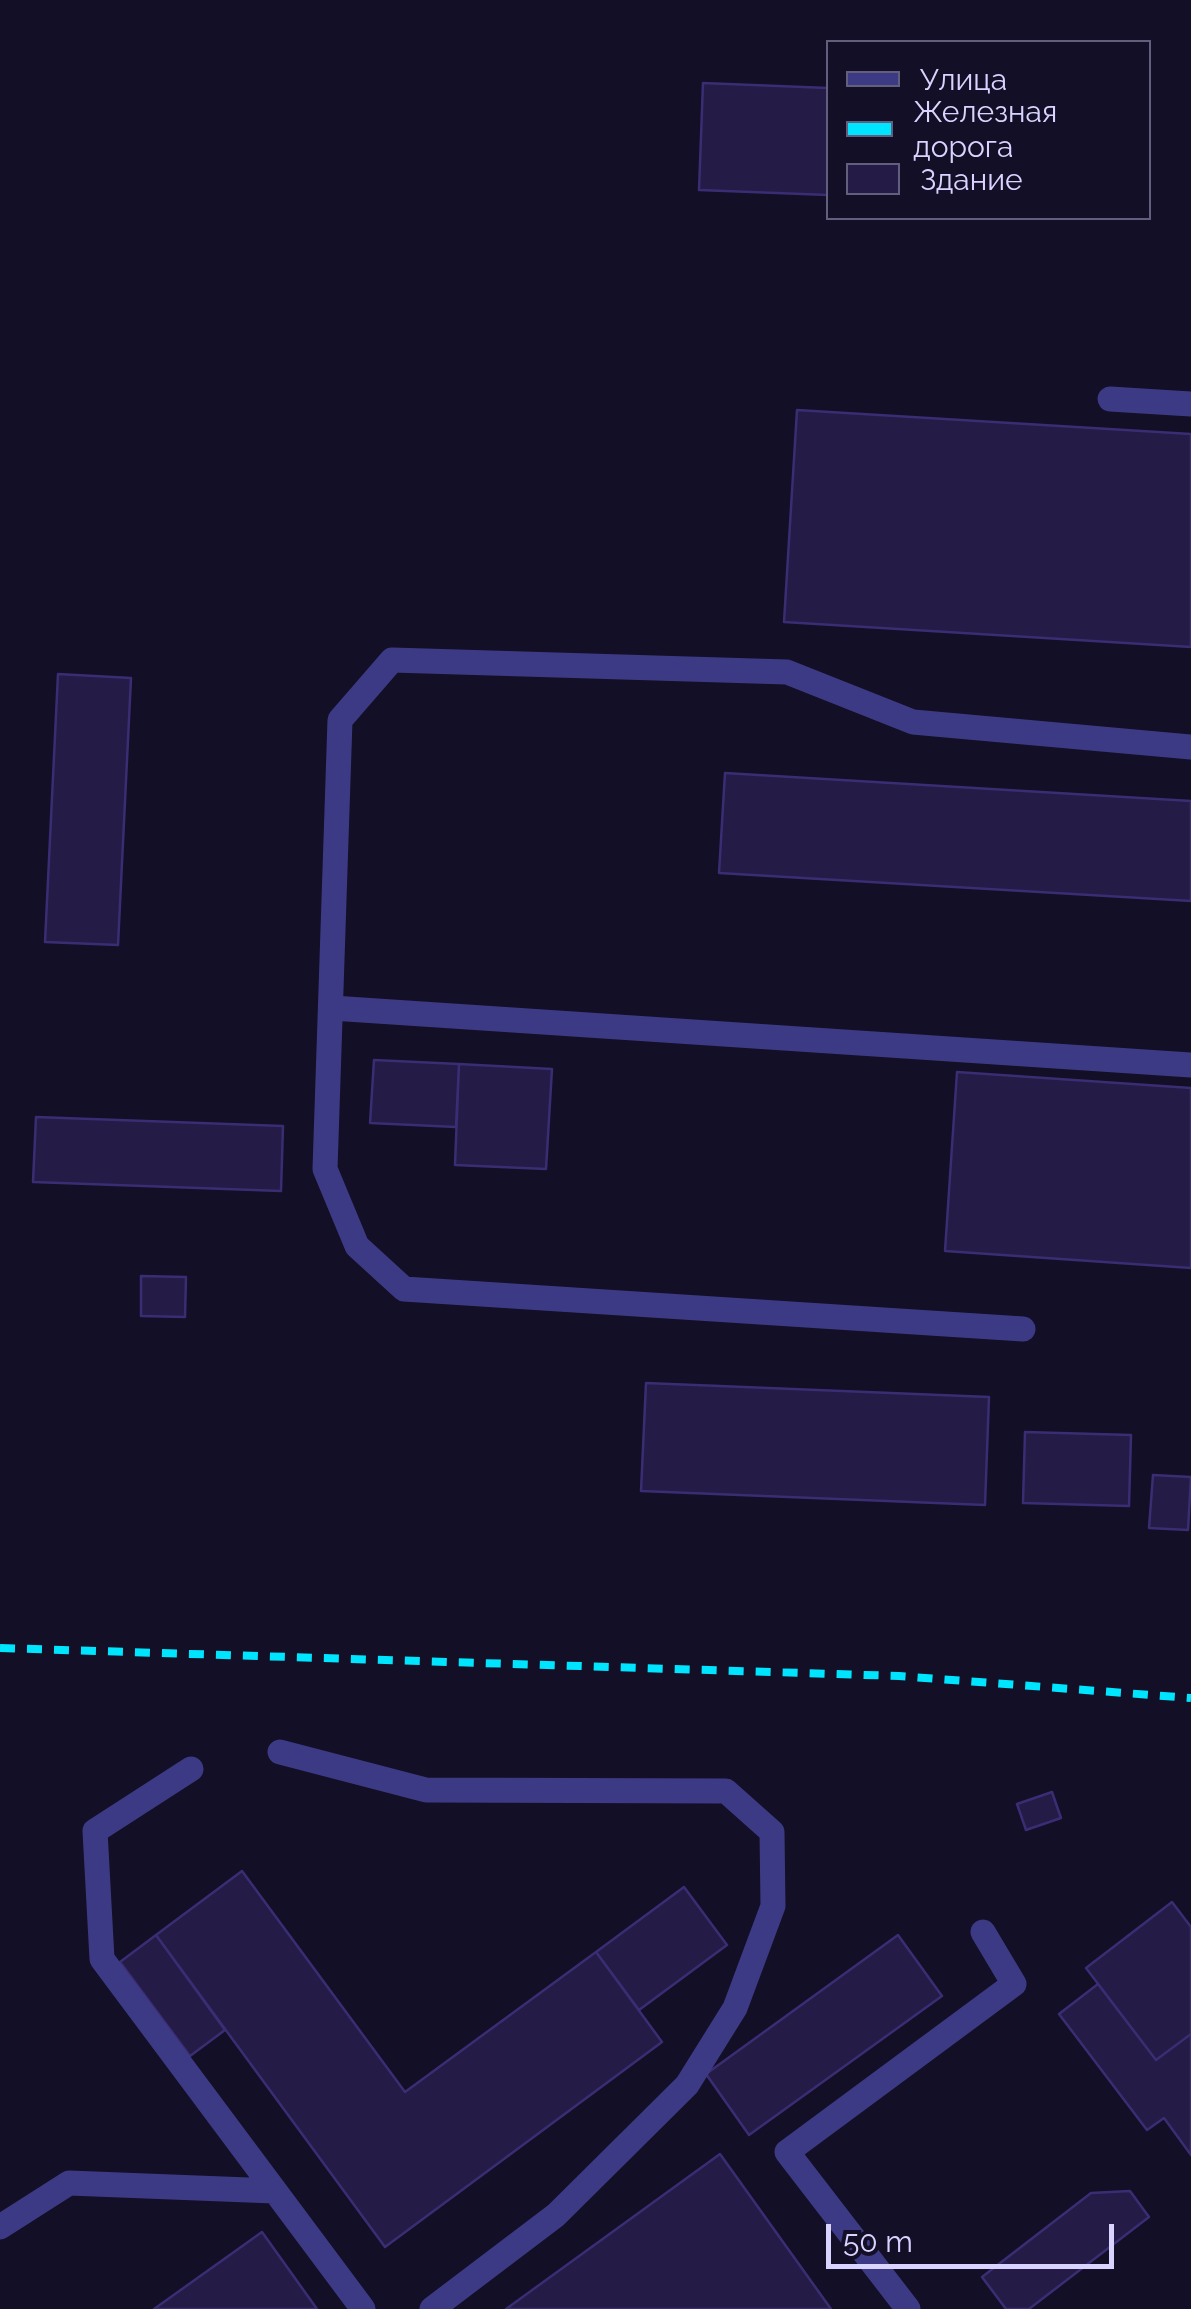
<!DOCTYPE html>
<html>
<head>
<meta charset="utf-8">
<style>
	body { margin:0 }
	#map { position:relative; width:1191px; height:2309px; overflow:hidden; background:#130f26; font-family:Raleway,sans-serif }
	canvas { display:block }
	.legend { position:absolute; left:826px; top:40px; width:325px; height:180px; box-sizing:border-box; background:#130f26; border:2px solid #625e7d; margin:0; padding:12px 18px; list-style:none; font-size:30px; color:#d9d4ff }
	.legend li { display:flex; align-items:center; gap:20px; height:50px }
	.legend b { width:50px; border:2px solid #625e7d }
	.scale { position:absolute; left:826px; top:2224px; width:288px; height:45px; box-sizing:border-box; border:5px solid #d9d4ff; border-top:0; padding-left:12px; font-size:30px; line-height:35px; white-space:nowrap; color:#d9d4ff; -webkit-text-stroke:8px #130f26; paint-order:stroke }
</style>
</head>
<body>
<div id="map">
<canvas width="1191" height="2309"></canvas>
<ul class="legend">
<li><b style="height:12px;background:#3d3a85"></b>Улица</li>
<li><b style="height:12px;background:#00e5ff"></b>Железная дорога</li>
<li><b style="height:28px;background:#241b47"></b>Здание</li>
</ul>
<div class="scale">50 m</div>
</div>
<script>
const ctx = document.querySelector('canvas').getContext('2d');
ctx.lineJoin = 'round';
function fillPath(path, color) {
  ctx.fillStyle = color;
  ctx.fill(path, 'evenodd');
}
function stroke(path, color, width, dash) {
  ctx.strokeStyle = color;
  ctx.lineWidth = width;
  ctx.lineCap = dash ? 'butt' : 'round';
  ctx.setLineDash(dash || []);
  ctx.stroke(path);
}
const building = new Path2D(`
	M703,83L828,88V195L699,190Z
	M797,410L1191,434V647L784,622Z
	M58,674L131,678L118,945L45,942Z
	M725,773L1191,801V901L719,873Z
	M374,1060L459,1064L456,1127L370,1123Z
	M459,1064L552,1069L546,1169L455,1165Z
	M957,1072L1191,1088V1268L945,1251Z
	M36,1117L283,1126L281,1191L33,1182Z
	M141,1276L186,1277L185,1317L141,1316Z
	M646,1383L989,1397L985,1505L641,1491Z
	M1025,1432L1131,1435L1129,1506L1023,1503Z
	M1153,1475L1191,1477L1188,1530L1149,1528Z
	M1052,1792L1061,1818L1026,1830L1017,1804Z
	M242,1871L405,2092L596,1952L662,2042L385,2247L156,1935Z
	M684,1887L727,1945L639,2010L596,1952Z
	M1172,1902L1191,1927V2034L1156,2060L1086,1968Z
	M156,1935L225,2030L190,2056L120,1962Z
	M898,1935L942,1996L749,2135L706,2074Z
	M1098,1984L1156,2060L1191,2034V2155L1164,2118L1147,2130L1059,2014Z
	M720,2154L831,2309H506Z
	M1130,2191L1149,2217L1029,2309H1006L982,2277L1091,2193Z
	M262,2232L317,2309H154Z`);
const minor = new Path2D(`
	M1110,399L1191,404
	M332,1008L1191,1065
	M1023,1329L404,1289L357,1246L325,1169L340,720L392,660L787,672L913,722L1191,747
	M280,1752L426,1790L726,1791L772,1832L773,1906L735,2008L687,2085L556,2215L432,2309
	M191,1769L95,1831L102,1959L363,2309
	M0,2227L69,2183L274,2191
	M908,2309L787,2152L1014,1984L983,1932`);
const rail = new Path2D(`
	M0,1648L899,1676L1191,1698`);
fillPath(building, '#241b47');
stroke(building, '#3b2d73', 2.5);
stroke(minor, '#3d3a85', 25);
stroke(rail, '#00e5ff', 8, [15, 12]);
</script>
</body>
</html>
